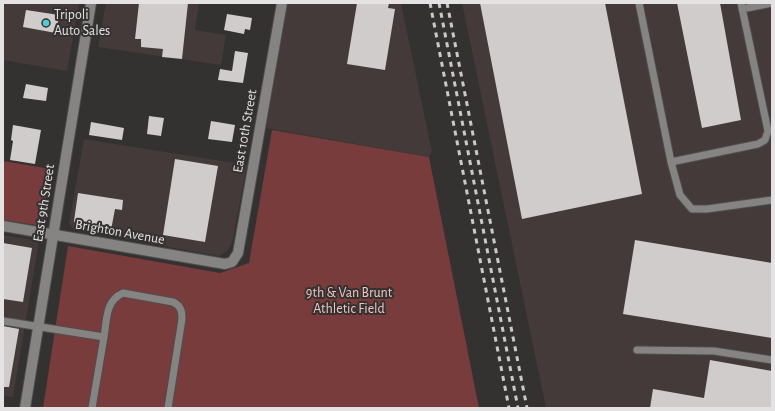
<!DOCTYPE html>
<html>
<head>
<meta charset="utf-8">
<style>
	body { margin:0 }
	#map { position:relative; width:775px; height:411px; overflow:hidden; background:#343131; font-family:"Alegreya Sans",sans-serif }
	canvas { display:block }
	.frame { position:absolute; inset:0; border:4px solid #e4e2e2; pointer-events:none }
</style>
</head>
<body>
<div id="map">
<canvas width="775" height="411"></canvas>
<div class="frame"></div>
</div>
<script>
const ctx = document.querySelector('canvas').getContext('2d');
ctx.lineJoin = 'round';
function fillPath(path, color) {
  ctx.fillStyle = color;
  ctx.fill(path, 'evenodd');
}
function stroke(path, color, width, dash) {
  ctx.strokeStyle = color;
  ctx.lineWidth = width;
  ctx.lineCap = dash ? 'butt' : 'round';
  ctx.setLineDash(dash || []);
  ctx.stroke(path);
}
function label(font, color, halo, rows, align = 'center') {
  ctx.font = font + ' "Alegreya Sans",sans-serif';
  ctx.lineWidth = 4;
  ctx.setLineDash([]);
  ctx.textBaseline = 'middle';
  ctx.strokeStyle = halo;
  ctx.fillStyle = color;
  for (const [text, x, y, turn = 0] of rows) {
    ctx.save();
    ctx.translate(x, y);
    ctx.rotate((+turn || 0) * Math.PI / 180);
    ctx.textAlign = isNaN(turn) ? turn : align;
    if (halo) ctx.strokeText(text, 0, 0);
    ctx.fillText(text, 0, 0);
    ctx.restore();
  }
}
const built = new Path2D(`
	M3,3H79L67,71L3,60Z
	M106,3H199L195,30L226,35L221,65L98,47Z
	M288,3H401L432,152L429,157L266,128Z
	M462,3H772V408H546Z
	M84,139L247,165L232,243L227,251L219,256L74,230L69,224Z
	M3,235L39,241L13,397L3,396Z`);
const green = new Path2D(`
	M272,130L429,157L479,408H43L68,246L220,273L249,263Z
	M3,161L51,169L43,219L41,223L36,225L3,220Z`);
const building = new Path2D(`
	M139,3H188L182,59L162,57L163,49L141,47V39H135Z
	M357,3H389L388,8L395,9L385,70L347,64Z
	M480,3H605L642,194L522,219Z
	M677,3H720L741,120L702,128Z
	M26,10L59,15L56,33L23,27Z
	M227,14L252,18L250,30L245,29L244,34L224,30Z
	M235,51L248,53L243,83L218,80L220,69L232,71Z
	M26,84L48,88L46,101L23,98Z
	M149,116L164,118L161,136L147,134Z
	M211,121L235,125L232,142L208,139Z
	M91,122L124,128L122,140L89,135Z
	M13,125L41,130L35,164L10,160L13,141L11,140Z
	M175,159L218,166L205,242L163,235Z
	M78,193L123,200L122,210L115,209L111,230L76,225L74,221Z
	M635,240L772,263V338L623,314Z
	M3,243L32,248L23,302L3,299Z
	M3,326L19,329L9,387H3Z
	M710,360L772,371V408H650L653,389L704,398Z`);
const service = new Path2D(`
	M639,3L671,162L680,195L692,209H707L772,200
	M742,9L772,3
	M671,162L758,144L765,140L768,131L741,3
	M3,321L104,337C107,320 105,301 123,293L173,302C181,306 182,311 182,319L168,408
	M637,350L714,351L772,360
	M92,408L104,337`);
const minor = new Path2D(`
	M3,226L225,264L232,262L238,253L282,3`);
const secondary = new Path2D(`
	M25,408L91,3`);
const rail = new Path2D(`
	M430,3L509,408
	M439,3L518,408
	M447,3L527,408`);
const markers = [
	[46,23,4,"#51ccd4"]
];
const poiNames = [
	["Tripoli",54,15],
	["Auto Sales",54,31]
];
const streetNames = [
	["East 10th Street",245,131,-80],
	["East 9th Street",44,203,-81],
	["Brighton Avenue",120,232,10]
];
const parkNames = [
	["9th & Van Brunt",349,293],
	["Athletic Field",349,309]
];
fillPath(built, '#443a3a');
fillPath(green, '#793c3c');
fillPath(building, '#d0cccc');
stroke(service, '#4f4d4d', 9);
stroke(minor, '#4f4d4d', 12);
stroke(secondary, '#4f4d4d', 12);
stroke(service, '#868383', 7);
stroke(minor, '#868383', 10);
stroke(secondary, '#868383', 10);
stroke(rail, '#cac8c8', 3, [5, 5]);
for (const [x, y, r, color] of markers) {
  const dot = new Path2D();
  dot.arc(x, y, r, 0, 2 * Math.PI);
  ctx.fillStyle = color;
  ctx.fill(dot);
  stroke(dot, '#343131', 1.5);
}
label('14px', '#e4e2e2', '#343131', poiNames, 'left');
label('14px', '#e4e2e2', '#343131', streetNames);
label('14px', '#f2c5c3', '#343131', parkNames);
</script>
</body>
</html>
